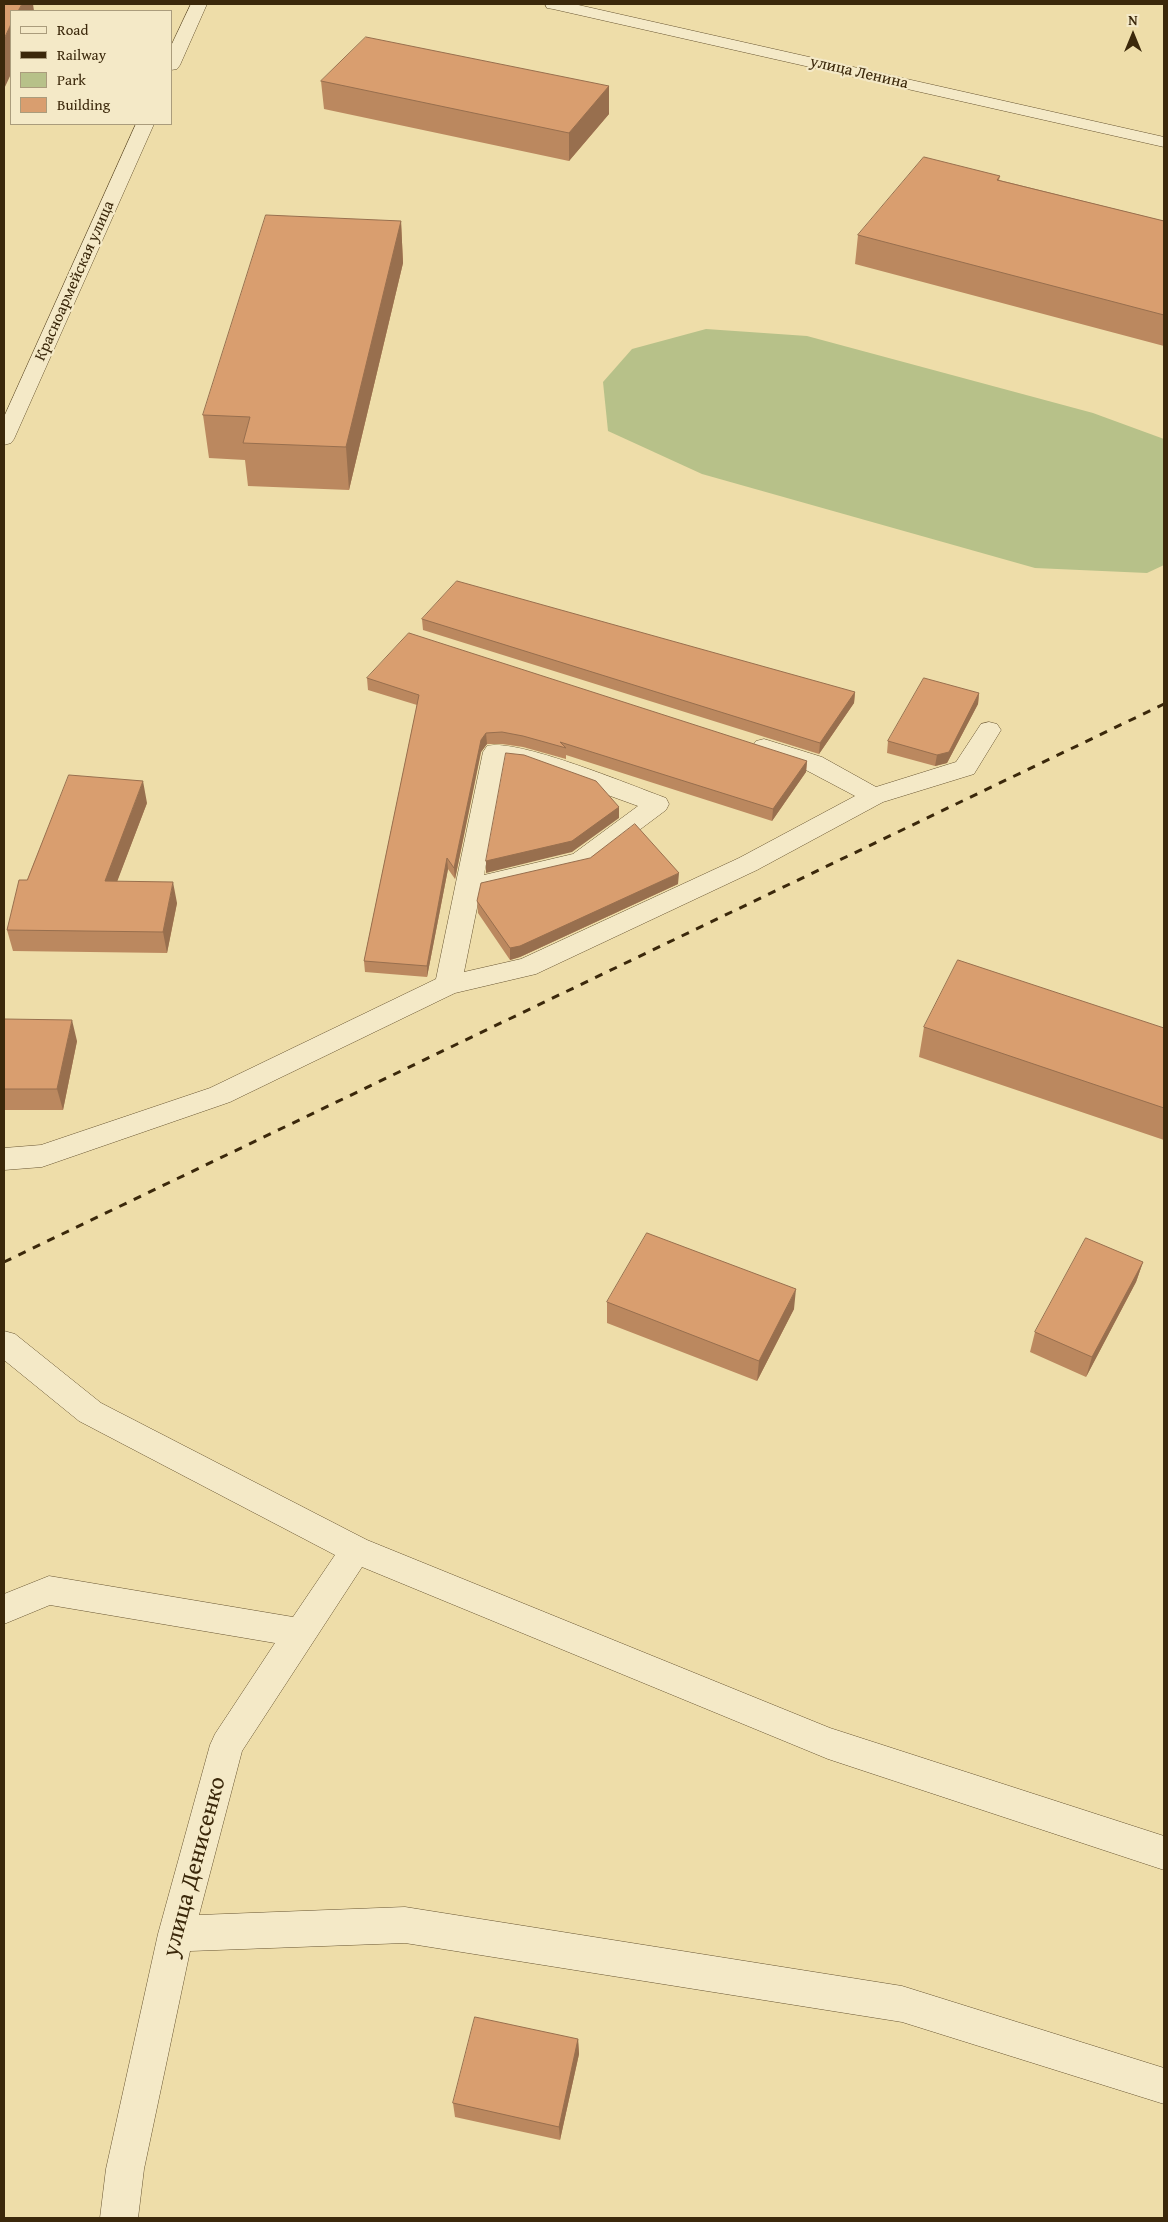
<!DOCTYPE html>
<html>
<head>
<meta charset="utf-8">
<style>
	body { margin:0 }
	#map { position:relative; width:1168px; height:2222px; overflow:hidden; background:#eedda9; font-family:"Gentium Book Plus",serif }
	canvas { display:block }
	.frame { position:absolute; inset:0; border:5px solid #3b280b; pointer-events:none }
	.legend { position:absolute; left:10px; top:10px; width:162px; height:115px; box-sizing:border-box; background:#f4e9c7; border:1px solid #aa9c7c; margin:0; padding:6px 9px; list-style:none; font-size:15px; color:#3b280b }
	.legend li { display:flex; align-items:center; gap:10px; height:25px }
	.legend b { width:25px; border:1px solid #aa9c7c }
	.north { position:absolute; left:1108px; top:10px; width:50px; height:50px; -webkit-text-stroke:4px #f4e9c7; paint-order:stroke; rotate:0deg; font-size:14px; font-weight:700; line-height:20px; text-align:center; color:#3b280b }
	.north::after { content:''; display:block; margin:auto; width:18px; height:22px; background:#3b280b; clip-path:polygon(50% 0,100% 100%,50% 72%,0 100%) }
</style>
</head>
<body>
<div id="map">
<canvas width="1168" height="2222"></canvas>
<div class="frame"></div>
<ul class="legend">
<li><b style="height:6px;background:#f4e9c7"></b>Road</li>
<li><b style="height:6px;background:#3b280b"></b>Railway</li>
<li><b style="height:14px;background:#b7c189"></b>Park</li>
<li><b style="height:14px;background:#d99e6f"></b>Building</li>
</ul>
<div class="north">N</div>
</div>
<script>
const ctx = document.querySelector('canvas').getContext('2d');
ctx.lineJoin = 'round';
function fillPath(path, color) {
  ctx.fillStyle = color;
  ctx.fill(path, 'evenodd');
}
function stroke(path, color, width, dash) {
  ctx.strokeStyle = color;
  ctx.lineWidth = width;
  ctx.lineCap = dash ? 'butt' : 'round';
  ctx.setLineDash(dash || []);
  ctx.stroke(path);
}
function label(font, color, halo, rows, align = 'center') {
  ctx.font = font + ' "Gentium Book Plus",serif';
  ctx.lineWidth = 4.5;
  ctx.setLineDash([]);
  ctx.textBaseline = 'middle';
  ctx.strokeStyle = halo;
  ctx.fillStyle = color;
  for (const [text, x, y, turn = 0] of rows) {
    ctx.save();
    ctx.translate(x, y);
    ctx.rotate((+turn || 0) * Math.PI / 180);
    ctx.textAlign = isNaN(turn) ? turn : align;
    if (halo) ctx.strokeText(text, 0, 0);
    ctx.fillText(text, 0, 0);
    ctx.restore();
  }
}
const green = new Path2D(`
	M706,329L807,336L1093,413L1164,439V565L1147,573L1035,568L702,474L608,431L603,382L632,349Z`);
const minor = new Path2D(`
	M191,4H207L180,65L177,69L171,70V46Z
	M545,4H574L1164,137V147L553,9L547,8Z
	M136,124H154L14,439L11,443L4,445V417Z
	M989,722L997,724L1001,730L974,774L883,802L757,870L536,974L455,993L230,1102L42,1167L4,1170V1148L41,1145L210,1088L436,979L483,752L487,746C518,738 630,785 666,798L669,804L666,810L590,867L480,893L464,972L521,959L739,858L855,796L804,769L756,753L752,747L756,741L764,739L822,757L876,787L956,762L981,724ZM505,762L525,765L638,806L573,854L484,875Z
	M4,1331L15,1334L101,1403L367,1540L830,1728L1164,1836V1870L828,1759L362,1567L242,1751L199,1915L405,1907L902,1986L1164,2068V2104L902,2022L405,1943L190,1951L144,2169L138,2218H100L106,2169L158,1934L210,1745L215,1734L275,1643L50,1605L4,1624V1594L49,1576L293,1617L335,1555L79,1421L4,1360Z`);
const rail = new Path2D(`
	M4,1262L1164,704`);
const wall = new Path2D(`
	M321,81L609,86V114L569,161L324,109Z
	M1000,176L999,180L1164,221V346L855,264L858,235Z
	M401,221L403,263L349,490L248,486L245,460L209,458L203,415Z
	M422,619L855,692L854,703L819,754L423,630Z
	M367,678L807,761L806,772L772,821L566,755V759L523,747L502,744H487L481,752L455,879L448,869L427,977L365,972L364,961L417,705L368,690Z
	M979,693L978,704L947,763L935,766L887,753L888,741Z
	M147,803L117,881L177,903L167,953L13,951L7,930L27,880Z
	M678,884L520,957L510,960L478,913L477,901Z
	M4,1019L77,1041L63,1110H4Z
	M924,1027L1164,1028V1140L919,1057Z
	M1143,1262L1136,1282L1086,1377L1030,1352L1035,1332Z
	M607,1302L794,1309L757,1381L607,1323Z
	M578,2039L579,2054L560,2140L455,2117L453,2103Z`);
const shadedWall = new Path2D(`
	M22,4H33L34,11H18Z
	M11,24V74L4,89V39Z
	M609,86V114L569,161V133Z
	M401,221L403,263L349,490L346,447Z
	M855,692L854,703L819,754L820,743Z
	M979,693L978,704L947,763L935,766L937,755Z
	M486,733L487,744L481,752L455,879L454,868L481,740Z
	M807,761L806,772L772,821L773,809Z
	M143,781L147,803L109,903L105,881Z
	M619,807V818L572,852L486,873V861Z
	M447,858L448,869L427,977V966Z
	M679,873L678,884L520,957L510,960V948Z
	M173,882L177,903L167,953L163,932Z
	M72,1020L77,1041L63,1110L57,1089Z
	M1143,1262L1136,1282L1086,1377L1092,1357Z
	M796,1289L794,1309L757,1381L759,1361Z
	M578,2039L579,2054L560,2140L559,2127Z`);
const building = new Path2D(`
	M4,4H22L18,11H11V24L4,39Z
	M366,37L609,86L569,133L321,81Z
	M924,157L1000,176L997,180L1164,221V315L858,235Z
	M266,215L401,221L346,447L243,443L250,417L203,415Z
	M457,581L855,692L820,743L422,619Z
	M409,633L807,761L773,809L560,742L566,748L523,736L502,732L486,733L481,740L454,868L447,858L427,966L364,961L419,695L367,678Z
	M924,678L979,693L949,752L937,755L888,741Z
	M506,753L524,755L596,781L619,807L572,841L486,861Z
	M69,775L143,781L105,881L173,882L163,932L7,930L19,880H27Z
	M635,824L679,873L520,946L510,948L477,901L481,883L590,858Z
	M958,960L1164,1028V1108L924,1027Z
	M4,1019L72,1020L57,1089H4Z
	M647,1233L796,1289L759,1361L607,1302Z
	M1086,1238L1143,1262L1092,1357L1035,1332Z
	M475,2017L578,2039L559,2127L453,2103Z`);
const farStreetnames = [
	["улица Ленина",859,73,13],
	["Красноармейская улица",75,281,-66]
];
const nearStreetnames = [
	["улица Денисенко",195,1867,-75]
];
fillPath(green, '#b7c189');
stroke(minor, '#685532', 1);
fillPath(minor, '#f4e9c7');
stroke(rail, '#3b280b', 3, [8, 8]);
fillPath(wall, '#bb885f');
fillPath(shadedWall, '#986f4e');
fillPath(building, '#d99e6f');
stroke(building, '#986f4e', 1);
label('16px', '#3b280b', '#f4e9c7', farStreetnames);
label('24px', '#3b280b', '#f4e9c7', nearStreetnames);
</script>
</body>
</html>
